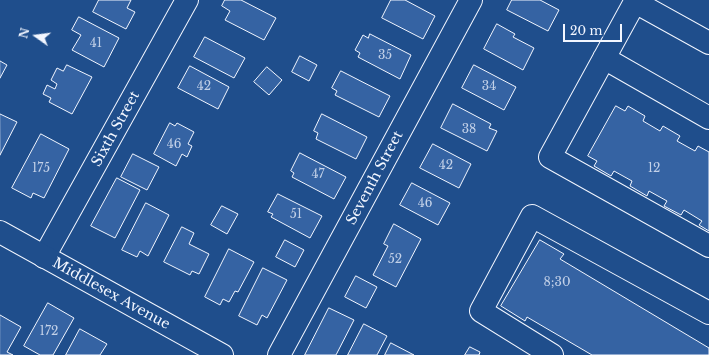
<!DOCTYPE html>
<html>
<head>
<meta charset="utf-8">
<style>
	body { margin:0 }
	#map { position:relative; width:709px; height:355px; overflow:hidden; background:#1f4e8c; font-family:"Libre Baskerville",serif }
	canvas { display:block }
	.north { position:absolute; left:16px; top:16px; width:40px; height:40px; -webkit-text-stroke:3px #1f4e8c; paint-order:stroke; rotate:284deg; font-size:11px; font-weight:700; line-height:16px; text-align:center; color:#f2f6ff }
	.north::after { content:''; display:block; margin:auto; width:14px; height:18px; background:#f2f6ff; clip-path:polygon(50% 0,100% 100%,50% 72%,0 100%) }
	.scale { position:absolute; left:563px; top:24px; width:59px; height:18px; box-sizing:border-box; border:2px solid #f2f6ff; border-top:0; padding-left:5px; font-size:12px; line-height:14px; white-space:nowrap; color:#f2f6ff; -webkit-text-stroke:3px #1f4e8c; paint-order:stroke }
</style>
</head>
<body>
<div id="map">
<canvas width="709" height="355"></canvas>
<div class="north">N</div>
<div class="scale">20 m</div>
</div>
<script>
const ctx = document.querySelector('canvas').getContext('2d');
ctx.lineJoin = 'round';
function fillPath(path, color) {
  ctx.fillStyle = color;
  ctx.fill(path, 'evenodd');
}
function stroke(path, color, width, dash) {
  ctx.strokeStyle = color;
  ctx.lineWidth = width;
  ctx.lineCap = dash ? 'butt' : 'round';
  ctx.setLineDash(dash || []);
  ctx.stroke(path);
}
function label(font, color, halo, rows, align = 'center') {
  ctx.font = font + ' "Libre Baskerville",serif';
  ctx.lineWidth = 3;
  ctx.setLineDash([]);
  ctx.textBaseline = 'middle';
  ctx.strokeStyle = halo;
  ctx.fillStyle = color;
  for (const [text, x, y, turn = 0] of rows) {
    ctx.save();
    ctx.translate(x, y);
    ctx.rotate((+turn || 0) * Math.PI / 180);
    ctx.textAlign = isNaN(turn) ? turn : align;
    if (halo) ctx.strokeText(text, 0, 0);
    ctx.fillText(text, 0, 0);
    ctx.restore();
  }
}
const building = new Path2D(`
	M99,0H131L127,8L135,12L126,29L93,12Z
	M225,0H241L276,18L264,40L225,20L230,11L222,6Z
	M391,0H405L435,16L423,39L382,18Z
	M512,0H540L559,10L548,31L507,10Z
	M79,17L119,38L104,67L72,50L81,35L72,30Z
	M497,24L515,34L513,37L534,48L523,70L484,49Z
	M370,34L411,55L400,79L358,57L360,53L355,50L363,35L368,38Z
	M205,37L245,58L234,78L194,57Z
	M300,56L317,65L309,81L292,72Z
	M0,61L7,65L0,78Z
	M67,65L92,77L72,114L49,102L51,98L43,94L47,85L55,89L57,84L51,80L57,68L63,71Z
	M474,65L516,87L504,110L462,88Z
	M190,66L229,87L218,109L178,88Z
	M267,67L282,80L269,95L254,82Z
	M341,71L390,96L379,117L335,95L337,91L332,88Z
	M453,104L491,124L489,128L497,131L487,151L441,128Z
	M616,106L625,111L628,106L645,116L643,121L660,131L663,126L680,136L677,141L695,151L698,146L709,152V231L699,225L702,221L684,210L681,215L664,206L667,201L649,191L647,196L630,186L632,181L614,171L611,176L594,166L597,161L588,156Z
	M0,114L17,122L0,155Z
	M322,114L367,137L356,159L316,139L318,133L314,131Z
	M170,123L175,126L177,123L194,132L188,144L192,146L187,157L182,154L176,166L154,154Z
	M41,134L69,149L44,198L33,193L31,198L12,188Z
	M433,144L471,164L459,188L420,168Z
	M300,153L346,177L334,199L292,177L294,173L291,171Z
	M133,154L159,167L147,190L121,177Z
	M117,178L140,190L115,238L91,226Z
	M412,183L450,203L438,225L400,205Z
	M278,194L322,216L310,238L271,217L273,214L268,212Z
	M146,203L169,215L148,256L140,251L137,257L122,250Z
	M222,206L238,214L227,234L211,225Z
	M394,224L421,239L396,287L373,275L388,246L384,244Z
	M182,227L194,233L189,244L209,254L199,274L192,271L190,275L164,262Z
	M285,240L304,250L295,267L276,257Z
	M540,240L564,254L560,259L709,348V355H592L527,317L525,321L501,306Z
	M229,249L254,262L238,292L235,291L229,302L223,299L220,305L205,297Z
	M263,268L287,280L267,318L262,315L257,325L239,316Z
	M356,276L377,287L366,308L345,297Z
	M48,303L74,318L53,355H40L24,346Z
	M329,308L354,320L336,355H305Z
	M0,315L21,327L7,352L13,355H0Z
	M364,324L387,336L377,355H348Z
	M80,329L107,344L100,355H66Z
	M391,343L414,355H385Z
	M470,347L480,352L479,355H465Z`);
const minor = new Path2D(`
	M636,0L550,157L709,246
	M635,2L709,43
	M604,58L709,118
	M44,257L187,0
	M279,355L471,0
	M552,355L481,311L532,216L709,313`);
const major = new Path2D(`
	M0,232L222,355`);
const numberNames = [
	["41",96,44],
	["35",385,56],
	["42",204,87],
	["34",489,87],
	["38",469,130],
	["46",174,145],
	["42",446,166],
	["175",41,169],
	["12",654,169],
	["47",318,175],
	["46",425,204],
	["51",296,215],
	["52",395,260],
	["8;30",557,283],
	["172",49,332]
];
const streetNames = [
	["Sixth Street",116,129,-61],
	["Seventh Street",375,178,-62],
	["Middlesex Avenue",111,294,29]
];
fillPath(building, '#3563a3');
stroke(building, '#f2f6ff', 1);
stroke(minor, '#f2f6ff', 24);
stroke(major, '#f2f6ff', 24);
stroke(minor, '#1f4e8c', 22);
stroke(major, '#1f4e8c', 22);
label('12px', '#c3d1e8', null, numberNames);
label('14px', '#f2f6ff', '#1f4e8c', streetNames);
</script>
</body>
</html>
